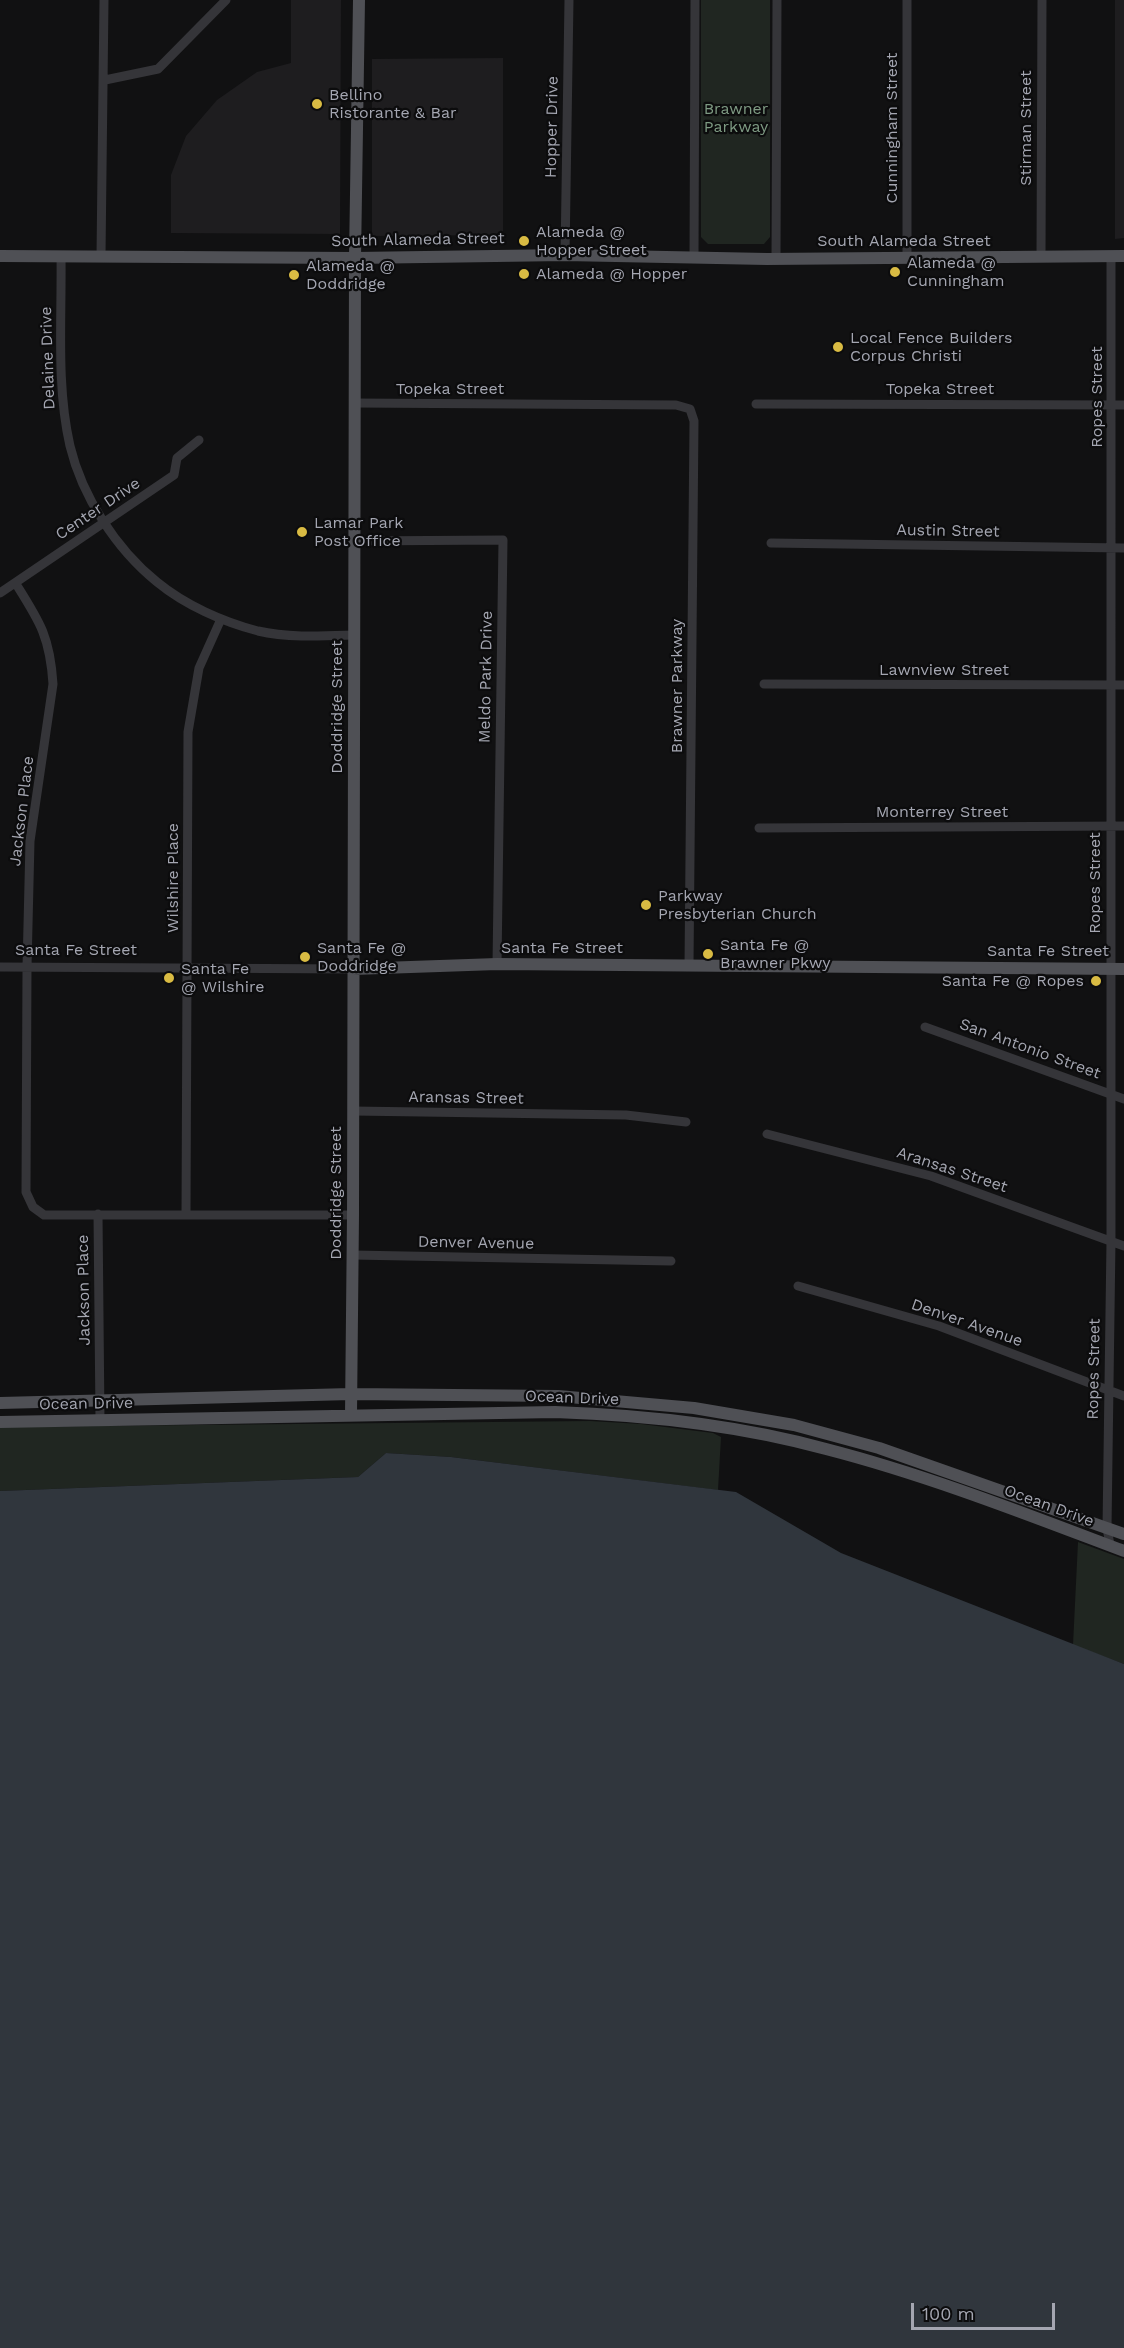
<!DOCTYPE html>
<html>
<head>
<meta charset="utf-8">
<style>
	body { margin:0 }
	#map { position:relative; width:1124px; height:2348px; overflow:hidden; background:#111112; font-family:"Work Sans",sans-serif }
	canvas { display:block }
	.scale { position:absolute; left:911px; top:2303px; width:144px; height:27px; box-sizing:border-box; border:3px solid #a4a6b1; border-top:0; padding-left:8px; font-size:18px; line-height:21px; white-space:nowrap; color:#a4a6b1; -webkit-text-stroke:4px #0c0c0d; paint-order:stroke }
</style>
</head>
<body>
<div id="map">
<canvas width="1124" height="2348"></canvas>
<div class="scale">100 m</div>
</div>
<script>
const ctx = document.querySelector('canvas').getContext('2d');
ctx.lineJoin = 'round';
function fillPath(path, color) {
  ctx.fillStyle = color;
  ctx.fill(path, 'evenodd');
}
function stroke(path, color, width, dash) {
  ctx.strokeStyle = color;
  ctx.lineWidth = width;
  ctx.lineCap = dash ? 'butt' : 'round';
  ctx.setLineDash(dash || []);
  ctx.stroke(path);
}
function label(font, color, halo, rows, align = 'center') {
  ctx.font = font + ' "Work Sans",sans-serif';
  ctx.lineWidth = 4.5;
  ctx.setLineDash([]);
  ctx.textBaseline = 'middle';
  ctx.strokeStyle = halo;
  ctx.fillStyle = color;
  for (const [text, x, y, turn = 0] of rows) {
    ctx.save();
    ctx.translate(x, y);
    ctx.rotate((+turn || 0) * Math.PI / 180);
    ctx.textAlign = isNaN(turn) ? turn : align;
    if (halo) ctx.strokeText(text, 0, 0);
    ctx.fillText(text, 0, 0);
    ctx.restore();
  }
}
const built = new Path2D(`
	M291,0H341L340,234L171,233V175L186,136L217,100L257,72L291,63Z
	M1115,0H1124V238L1115,239Z
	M503,58V235L372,236V59Z`);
const green = new Path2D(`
	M701,0H770V237L764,244H708L701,237Z
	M590,1421L641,1424L713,1433L721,1437L718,1490L451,1457L386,1453L358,1477L0,1491V1427Z
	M1078,1542L1124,1559V1664L1073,1645Z`);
const water = new Path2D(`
	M386,1453L451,1457L736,1492L841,1553L1124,1664V2348H0V1491L358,1477Z`);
const minor = new Path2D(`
	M105,80L158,69L226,0
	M565,255L569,0
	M61,256C62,319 56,385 70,446C82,496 116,549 157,582C185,605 223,622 258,631C288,638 323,636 353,635
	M101,256L104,0
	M1041,256L1042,0
	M907,257V0
	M694,258L695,0
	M776,258L777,0
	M354,403L676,405L690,409L694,421L689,965
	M756,404L1124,405
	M354,541L503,540L497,964
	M771,543L1124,548
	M16,584C40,622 50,637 53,684L30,841L27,967L26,1192L33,1207L44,1215H353
	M0,593L174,475L177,458L199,440
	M764,684L1124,685
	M759,828L1124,826
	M0,967L353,969
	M925,1027L1124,1099
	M353,1111L626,1115L686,1122
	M767,1134L931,1176L1124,1246
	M98,1214L100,1420
	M186,1214L188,732L199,668L221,619
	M353,1255L671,1261
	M798,1286L939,1326L1124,1396
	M1110,1545L1107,1528L1111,1241V256`);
const major = new Path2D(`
	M0,256L355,258L565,255L767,259L1124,256
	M353,969L497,964L1124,969
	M0,1403L351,1394L558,1396L694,1408L794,1425L879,1448L1124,1534
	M351,1414L353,1215L355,258L359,0
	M0,1422L555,1412C646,1415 738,1425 826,1449C927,1475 1026,1514 1124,1551`);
const markers = [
	[317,104,6,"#d9bb43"],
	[524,241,6,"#d9bb43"],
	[895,272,6,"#d9bb43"],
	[524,274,6,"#d9bb43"],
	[294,275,6,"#d9bb43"],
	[838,347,6,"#d9bb43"],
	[302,532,6,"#d9bb43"],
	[646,905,6,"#d9bb43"],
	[708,954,6,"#d9bb43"],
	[305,957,6,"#d9bb43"],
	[169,978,6,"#d9bb43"],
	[1096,981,6,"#d9bb43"]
];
const poiNames = [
	["Bellino",329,95],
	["Ristorante & Bar",329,113],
	["Alameda @",536,232],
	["Hopper Street",536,250],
	["Alameda @",907,263],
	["Cunningham",907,281],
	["Alameda @",306,266],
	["Doddridge",306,284],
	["Alameda @ Hopper",536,274],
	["Local Fence Builders",850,338],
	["Corpus Christi",850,356],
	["Lamar Park",314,523],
	["Post Office",314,541],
	["Parkway",658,896],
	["Presbyterian Church",658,914],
	["Santa Fe @",720,945],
	["Brawner Pkwy",720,963],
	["Santa Fe @",317,948],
	["Doddridge",317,966],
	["Santa Fe",181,969],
	["@ Wilshire",181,987],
	["Santa Fe @ Ropes",1084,981,"right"]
];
const parkNames = [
	["Brawner",736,109],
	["Parkway",736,127]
];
const streetNames = [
	["Hopper Drive",552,127,-89],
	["Cunningham Street",892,128,-90],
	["Stirman Street",1026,128,-90],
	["South Alameda Street",418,240,-1],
	["South Alameda Street",904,241],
	["Delaine Drive",48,358,-92],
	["Topeka Street",450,389],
	["Topeka Street",940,389],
	["Ropes Street",1097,397,-90],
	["Center Drive",98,509,-34],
	["Austin Street",948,531,1],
	["Lawnview Street",944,670],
	["Meldo Park Drive",486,677,-89],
	["Brawner Parkway",677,686,-90],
	["Doddridge Street",337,707,-90],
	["Jackson Place",22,811,-83],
	["Monterrey Street",942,812],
	["Wilshire Place",173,878,-90],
	["Ropes Street",1095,883,-90],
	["Santa Fe Street",562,948],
	["Santa Fe Street",76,950],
	["Santa Fe Street",1048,951],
	["San Antonio Street",1030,1049,20],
	["Aransas Street",466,1098,1],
	["Aransas Street",952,1170,18],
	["Doddridge Street",336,1193,-90],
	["Denver Avenue",476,1243,1],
	["Jackson Place",84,1290,-91],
	["Denver Avenue",967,1323,19],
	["Ropes Street",1094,1369,-89],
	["Ocean Drive",572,1398,2],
	["Ocean Drive",86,1404,-1],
	["Ocean Drive",1049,1506,20]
];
fillPath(built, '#1e1d1f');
fillPath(green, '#202621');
fillPath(water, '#30363d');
stroke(minor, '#353539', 9);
stroke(major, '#4f5055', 12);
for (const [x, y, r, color] of markers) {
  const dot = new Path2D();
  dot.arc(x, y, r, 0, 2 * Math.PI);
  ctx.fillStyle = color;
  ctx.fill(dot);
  stroke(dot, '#0c0c0d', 2);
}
label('16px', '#a4a6b1', '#0c0c0d', poiNames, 'left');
label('16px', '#7e9a83', '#0c0c0d', parkNames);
label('16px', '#a4a6b1', '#0c0c0d', streetNames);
</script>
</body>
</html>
